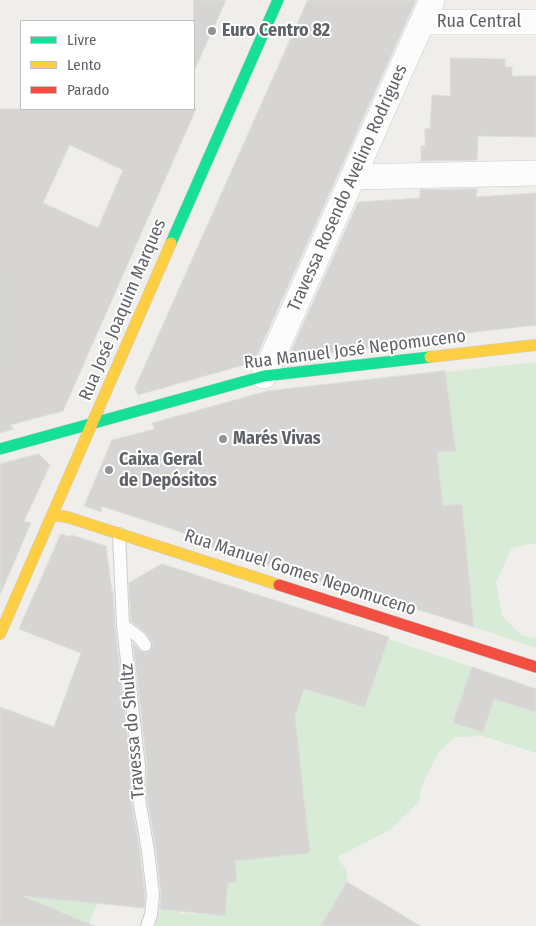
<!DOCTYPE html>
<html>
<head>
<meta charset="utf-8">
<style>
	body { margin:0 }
	#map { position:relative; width:536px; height:926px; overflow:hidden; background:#efeeea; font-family:"Fira Sans Condensed",sans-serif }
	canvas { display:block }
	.legend { position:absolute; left:20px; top:20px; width:175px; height:90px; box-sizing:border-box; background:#fff; border:1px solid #bfc1c3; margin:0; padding:6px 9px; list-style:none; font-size:15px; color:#5f6368 }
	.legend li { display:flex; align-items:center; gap:10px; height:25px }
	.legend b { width:25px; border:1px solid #bfc1c3 }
</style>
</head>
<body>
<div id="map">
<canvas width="536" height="926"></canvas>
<ul class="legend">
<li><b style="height:6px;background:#16e098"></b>Livre</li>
<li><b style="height:6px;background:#ffcf43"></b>Lento</li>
<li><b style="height:6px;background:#f24e42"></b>Parado</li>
</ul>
</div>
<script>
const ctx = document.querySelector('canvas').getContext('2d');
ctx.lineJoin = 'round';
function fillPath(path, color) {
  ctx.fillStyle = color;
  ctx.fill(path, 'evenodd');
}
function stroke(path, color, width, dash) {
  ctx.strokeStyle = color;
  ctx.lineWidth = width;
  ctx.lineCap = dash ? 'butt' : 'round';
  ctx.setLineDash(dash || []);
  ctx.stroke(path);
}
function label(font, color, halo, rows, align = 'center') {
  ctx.font = font + ' "Fira Sans Condensed",sans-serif';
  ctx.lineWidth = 4;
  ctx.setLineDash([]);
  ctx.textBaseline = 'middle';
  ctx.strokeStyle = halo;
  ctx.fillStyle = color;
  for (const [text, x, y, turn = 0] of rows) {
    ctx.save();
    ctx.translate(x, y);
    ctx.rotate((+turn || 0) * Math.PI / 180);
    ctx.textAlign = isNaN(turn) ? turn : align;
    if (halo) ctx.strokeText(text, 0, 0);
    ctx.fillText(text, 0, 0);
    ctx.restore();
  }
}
const green = new Path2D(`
	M536,362V543L512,548L496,582L502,616L521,635L536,638V648L474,627L462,504L430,507L442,494L440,478L430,453L456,451L445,372Z
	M388,639L472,667L453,722L483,732L501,676L527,686L520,707L536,712V753L483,736L455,737L438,753L421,788L419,802L390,830L337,857L347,871V882L321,926H155L158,917L161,889L182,891L180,913L225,916L228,889L186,885L237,882L235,861L310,853L292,690L304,689L365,707Z
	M0,853L99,899L89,924L0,885Z`);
const building = new Path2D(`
	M194,0H226L194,71Z
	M308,0H416L254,362L138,395L135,388Z
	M451,58L505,59V67H512V76H536V137L478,136L477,160L421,161V146H425V128L430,129L432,95L450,96Z
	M0,109H196L63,411L10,425L14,429L0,433ZM70,145L123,170L98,228L43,203Z
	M477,189L476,197L536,193V325L440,336V340L288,358L358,202L420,198V190Z
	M445,371L456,451L437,452L443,506L462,504L474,627L400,604V607L200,543L206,540L101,506L102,512L84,506L112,440L155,429L152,423L267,391Z
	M39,454L50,465L24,521L31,523L0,595V464Z
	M61,534L71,537V535L106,546L112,592L113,591L115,626L131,767L130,794L140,852L145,895L144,908L23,896L94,926H0V707L54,727L81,653L19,629Z
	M162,564L389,637L365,707L304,689L295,716L310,853L235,861L237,882L228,883L225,916L160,909L161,894L156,850L146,792L147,766L133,643L139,650L145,653L150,651L153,645L146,633L131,621L129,583Z
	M472,667L536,689V712L494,699L483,732L453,723Z
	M347,882L381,902L420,926H321Z`);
const lane = new Path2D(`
	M119,534L123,625L139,767L138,793L148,851L153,895L151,915L147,926
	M123,625L140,638L145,645`);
const street = new Path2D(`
	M422,22H536
	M354,177L536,173
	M264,376L432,0`);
const fast = new Path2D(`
	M171,243L278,0
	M0,449L264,376L430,357`);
const slow = new Path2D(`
	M430,357L536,345
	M53,515L67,517L279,585
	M0,634L171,243`);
const jam = new Path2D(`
	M279,585L536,667`);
const markers = [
	[212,31,5,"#919496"],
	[223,439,5,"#919496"],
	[109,470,5,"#919496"]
];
const streetNames = [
	["Rua Central",479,22],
	["Travessa Rosendo Avelino Rodrigues",348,188,-66],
	["Rua José Joaquim Marques",123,310,-67],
	["Rua Manuel José Nepomuceno",355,350,-7],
	["Rua Manuel Gomes Nepomuceno",300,573,18],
	["Travessa do Shultz",133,731,-95]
];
const poiNames = [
	["Euro Centro 82",222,31],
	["Marés Vivas",233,439],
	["Caixa Geral",119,460],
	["de Depósitos",119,481]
];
fillPath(green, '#d8ebd6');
fillPath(building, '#d6d5d3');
stroke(building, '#deddd9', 1);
stroke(lane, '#cbcccc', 14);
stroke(street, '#cbcccc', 26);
stroke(fast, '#cacacb', 12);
stroke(slow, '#cacacb', 12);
stroke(jam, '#cacacb', 12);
stroke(lane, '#fdfcfc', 12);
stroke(street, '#fdfcfc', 25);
stroke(fast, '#16e098', 11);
stroke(slow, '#ffcf43', 11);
stroke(jam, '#f24e42', 11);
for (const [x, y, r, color] of markers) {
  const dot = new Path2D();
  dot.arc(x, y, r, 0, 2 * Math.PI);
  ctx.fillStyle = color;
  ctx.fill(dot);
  stroke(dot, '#fff', 2);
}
label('18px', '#5f6368', '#fff', streetNames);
label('bold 18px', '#5f6368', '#fff', poiNames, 'left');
</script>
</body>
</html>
